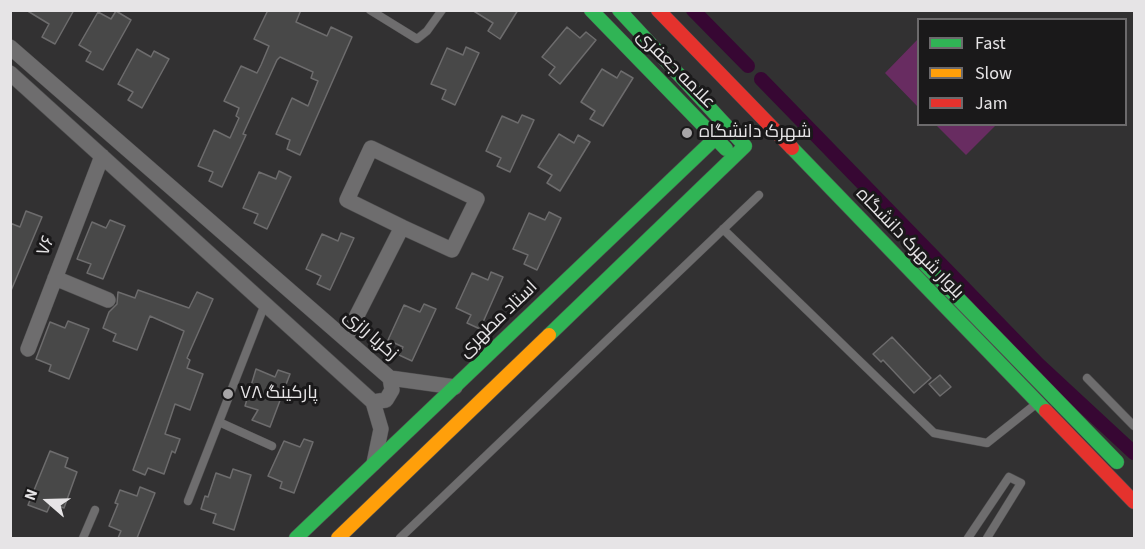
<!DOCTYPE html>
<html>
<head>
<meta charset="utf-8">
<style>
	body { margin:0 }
	#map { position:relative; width:1145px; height:549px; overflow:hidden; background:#323132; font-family:"Source Sans 3",sans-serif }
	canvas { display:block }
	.frame { position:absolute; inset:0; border:12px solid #e6e4e6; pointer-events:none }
	.legend { position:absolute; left:917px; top:18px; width:210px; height:108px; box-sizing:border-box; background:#1a191a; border:2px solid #6c6a6c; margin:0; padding:8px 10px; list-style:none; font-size:18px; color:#e6e4e6 }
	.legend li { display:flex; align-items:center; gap:12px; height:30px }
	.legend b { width:30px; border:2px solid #6c6a6c }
	.north { position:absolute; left:18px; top:471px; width:60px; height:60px; -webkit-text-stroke:4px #1a191a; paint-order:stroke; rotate:290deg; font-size:16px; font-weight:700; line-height:24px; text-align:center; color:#e6e4e6 }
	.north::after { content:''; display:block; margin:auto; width:21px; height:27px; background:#e6e4e6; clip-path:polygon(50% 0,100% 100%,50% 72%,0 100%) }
</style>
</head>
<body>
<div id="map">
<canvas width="1145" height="549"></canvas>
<div class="frame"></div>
<ul class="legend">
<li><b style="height:8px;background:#30b455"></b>Fast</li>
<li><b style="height:8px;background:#ff9f0a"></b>Slow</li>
<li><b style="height:8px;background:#e5322d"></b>Jam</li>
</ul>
<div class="north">N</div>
</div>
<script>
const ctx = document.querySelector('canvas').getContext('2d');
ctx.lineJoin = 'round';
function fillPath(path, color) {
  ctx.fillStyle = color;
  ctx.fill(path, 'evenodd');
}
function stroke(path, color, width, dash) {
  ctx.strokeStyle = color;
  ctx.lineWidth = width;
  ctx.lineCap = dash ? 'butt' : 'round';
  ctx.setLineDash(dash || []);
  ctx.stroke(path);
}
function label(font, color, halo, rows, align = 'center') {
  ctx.font = font + ' "Source Sans 3",Cairo,sans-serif';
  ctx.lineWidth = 6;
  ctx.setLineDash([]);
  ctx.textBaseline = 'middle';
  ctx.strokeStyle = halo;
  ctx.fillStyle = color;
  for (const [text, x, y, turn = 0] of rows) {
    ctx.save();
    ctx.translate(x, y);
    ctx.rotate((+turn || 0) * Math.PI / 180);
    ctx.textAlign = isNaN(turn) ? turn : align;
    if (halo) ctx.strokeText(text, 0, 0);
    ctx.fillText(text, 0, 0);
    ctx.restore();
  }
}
const green = new Path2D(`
	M918,39V107L885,73Z
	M936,125H996L966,155Z`);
const canal = new Path2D(`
	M693,10L748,66
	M761,79L1038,364L1134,453`);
const building = new Path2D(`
	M26,10H74L55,44L42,37L49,24Z
	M268,10H301L296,22L327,36L331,27L352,37L300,155L287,149L290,140L276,134L292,98L308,106L318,81L311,78L313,72L280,57L277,60L243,134L246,135L222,187L209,181L213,172L198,166L214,130L230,138L239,118L236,116L239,108L224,101L241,66L257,73L261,65L269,46L254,39Z
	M472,10H518L500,39L488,31L493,23Z
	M116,11L131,20L103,70L86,61L91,52L79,45L98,12L111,19Z
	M567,27L580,38L586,32L596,40L560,84L549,75L555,67L542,57Z
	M466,47L479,53L455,105L442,99L446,90L431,84L447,48L463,55Z
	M137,49L151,57L154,51L169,59L142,108L128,100L133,92L118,84Z
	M602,69L617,78L621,71L633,78L603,126L590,119L595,111L581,102Z
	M522,115L534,120L510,172L497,166L501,158L486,151L502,116L518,123Z
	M559,134L574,143L578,135L590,142L560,191L547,183L552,175L538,167Z
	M279,171L291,177L267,229L254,223L258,214L243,208L259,172L276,179Z
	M26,211L42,217L10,293V223L20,227Z
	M549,212L561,218L537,270L524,264L528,255L513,249L529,213L545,220Z
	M110,220L125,226L103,279L87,273L91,264L77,259L92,222L106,228Z
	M341,233L354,238L330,290L317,284L321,276L306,269L322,234L338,241Z
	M491,272L503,277L480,329L467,323L471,315L456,308L472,273L488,280Z
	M138,290L189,308L197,292L213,299L187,358L190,360L187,368L203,374L190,410L175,404L165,434L180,439L175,453L172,451L164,474L148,468L145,475L133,470L184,331L150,316L137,350L113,341L116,334L103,328L109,312L117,304L118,292L135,298Z
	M424,304L436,309L412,361L399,355L403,347L388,340L404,305L420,312Z
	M68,321L89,329L69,379L49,371L51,365L36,359L50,322L65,328Z
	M892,337L931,378L914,393L883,360L881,362L873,354Z
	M256,369L275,377L278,370L290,374L270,427L252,420L258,410L245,406Z
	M940,375L951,387L940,396L929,384Z
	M304,439L313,442L294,493L280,488L282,482L268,476L284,441L300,447Z
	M50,451L68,458L65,467L77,472L64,508L51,503L47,512L28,505Z
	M233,469L251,475L234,530L213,523L216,514L201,509L205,496L208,497L216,473L230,478Z
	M140,487L155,493L137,538H118L121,531L109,526L118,504L115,503L120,490L137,496Z`);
const lane = new Path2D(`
	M370,10L417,39L427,31L442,10
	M723,229L934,433L987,443L1036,404
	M1087,378L1134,426
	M219,422L272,446
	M188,501L265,304
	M83,538L95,510
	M400,538L759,195
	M968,538L1009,477L1021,483L987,538`);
const street = new Path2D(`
	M10,47L390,378L392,390L386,400L373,402L10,73
	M55,278L108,300
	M345,339L402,227L347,200L371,148L477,199L452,250L402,227
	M28,349L102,156
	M390,378L455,387
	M373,402L381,429L374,463`);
const fast = new Path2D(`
	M591,10L726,149
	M792,148L1046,411
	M914,253L1117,462
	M549,335L745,146L619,10
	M296,538L727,127`);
const slow = new Path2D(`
	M338,538L549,335`);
const jam = new Path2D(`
	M658,10L792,148
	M1046,411L1134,502`);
const markers = [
	[687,133,6,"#a7a5a7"],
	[228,394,6,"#a7a5a7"]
];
const streetNames = [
	["علامه جعفری",675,70,45],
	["بلوار شهرک دانشگاه",909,244,46],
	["۷۶",47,246,-69],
	["استاد مطهری",499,320,-44],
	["زکریا رازی",370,336,41]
];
const poiNames = [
	["شهرک دانشگاه",699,133],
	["پارکینگ ۷۸",240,394]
];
fillPath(green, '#682c61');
stroke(canal, '#370733', 14);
fillPath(building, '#484848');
stroke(building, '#6d6c6d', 1.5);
stroke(lane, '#4f4e4f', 9);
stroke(street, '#4f4e4f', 16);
stroke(fast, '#4f4e4f', 15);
stroke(slow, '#4f4e4f', 15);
stroke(jam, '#4f4e4f', 15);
stroke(lane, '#6e6d6e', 8);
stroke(street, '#6e6d6e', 15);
stroke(fast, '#30b455', 14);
stroke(slow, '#ff9f0a', 14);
stroke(jam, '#e5322d', 14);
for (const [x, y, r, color] of markers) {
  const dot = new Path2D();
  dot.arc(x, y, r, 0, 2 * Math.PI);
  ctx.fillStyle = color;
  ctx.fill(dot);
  stroke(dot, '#1a191a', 2);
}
label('18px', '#e6e4e6', '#1a191a', streetNames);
label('18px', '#e6e4e6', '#1a191a', poiNames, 'left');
</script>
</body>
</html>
